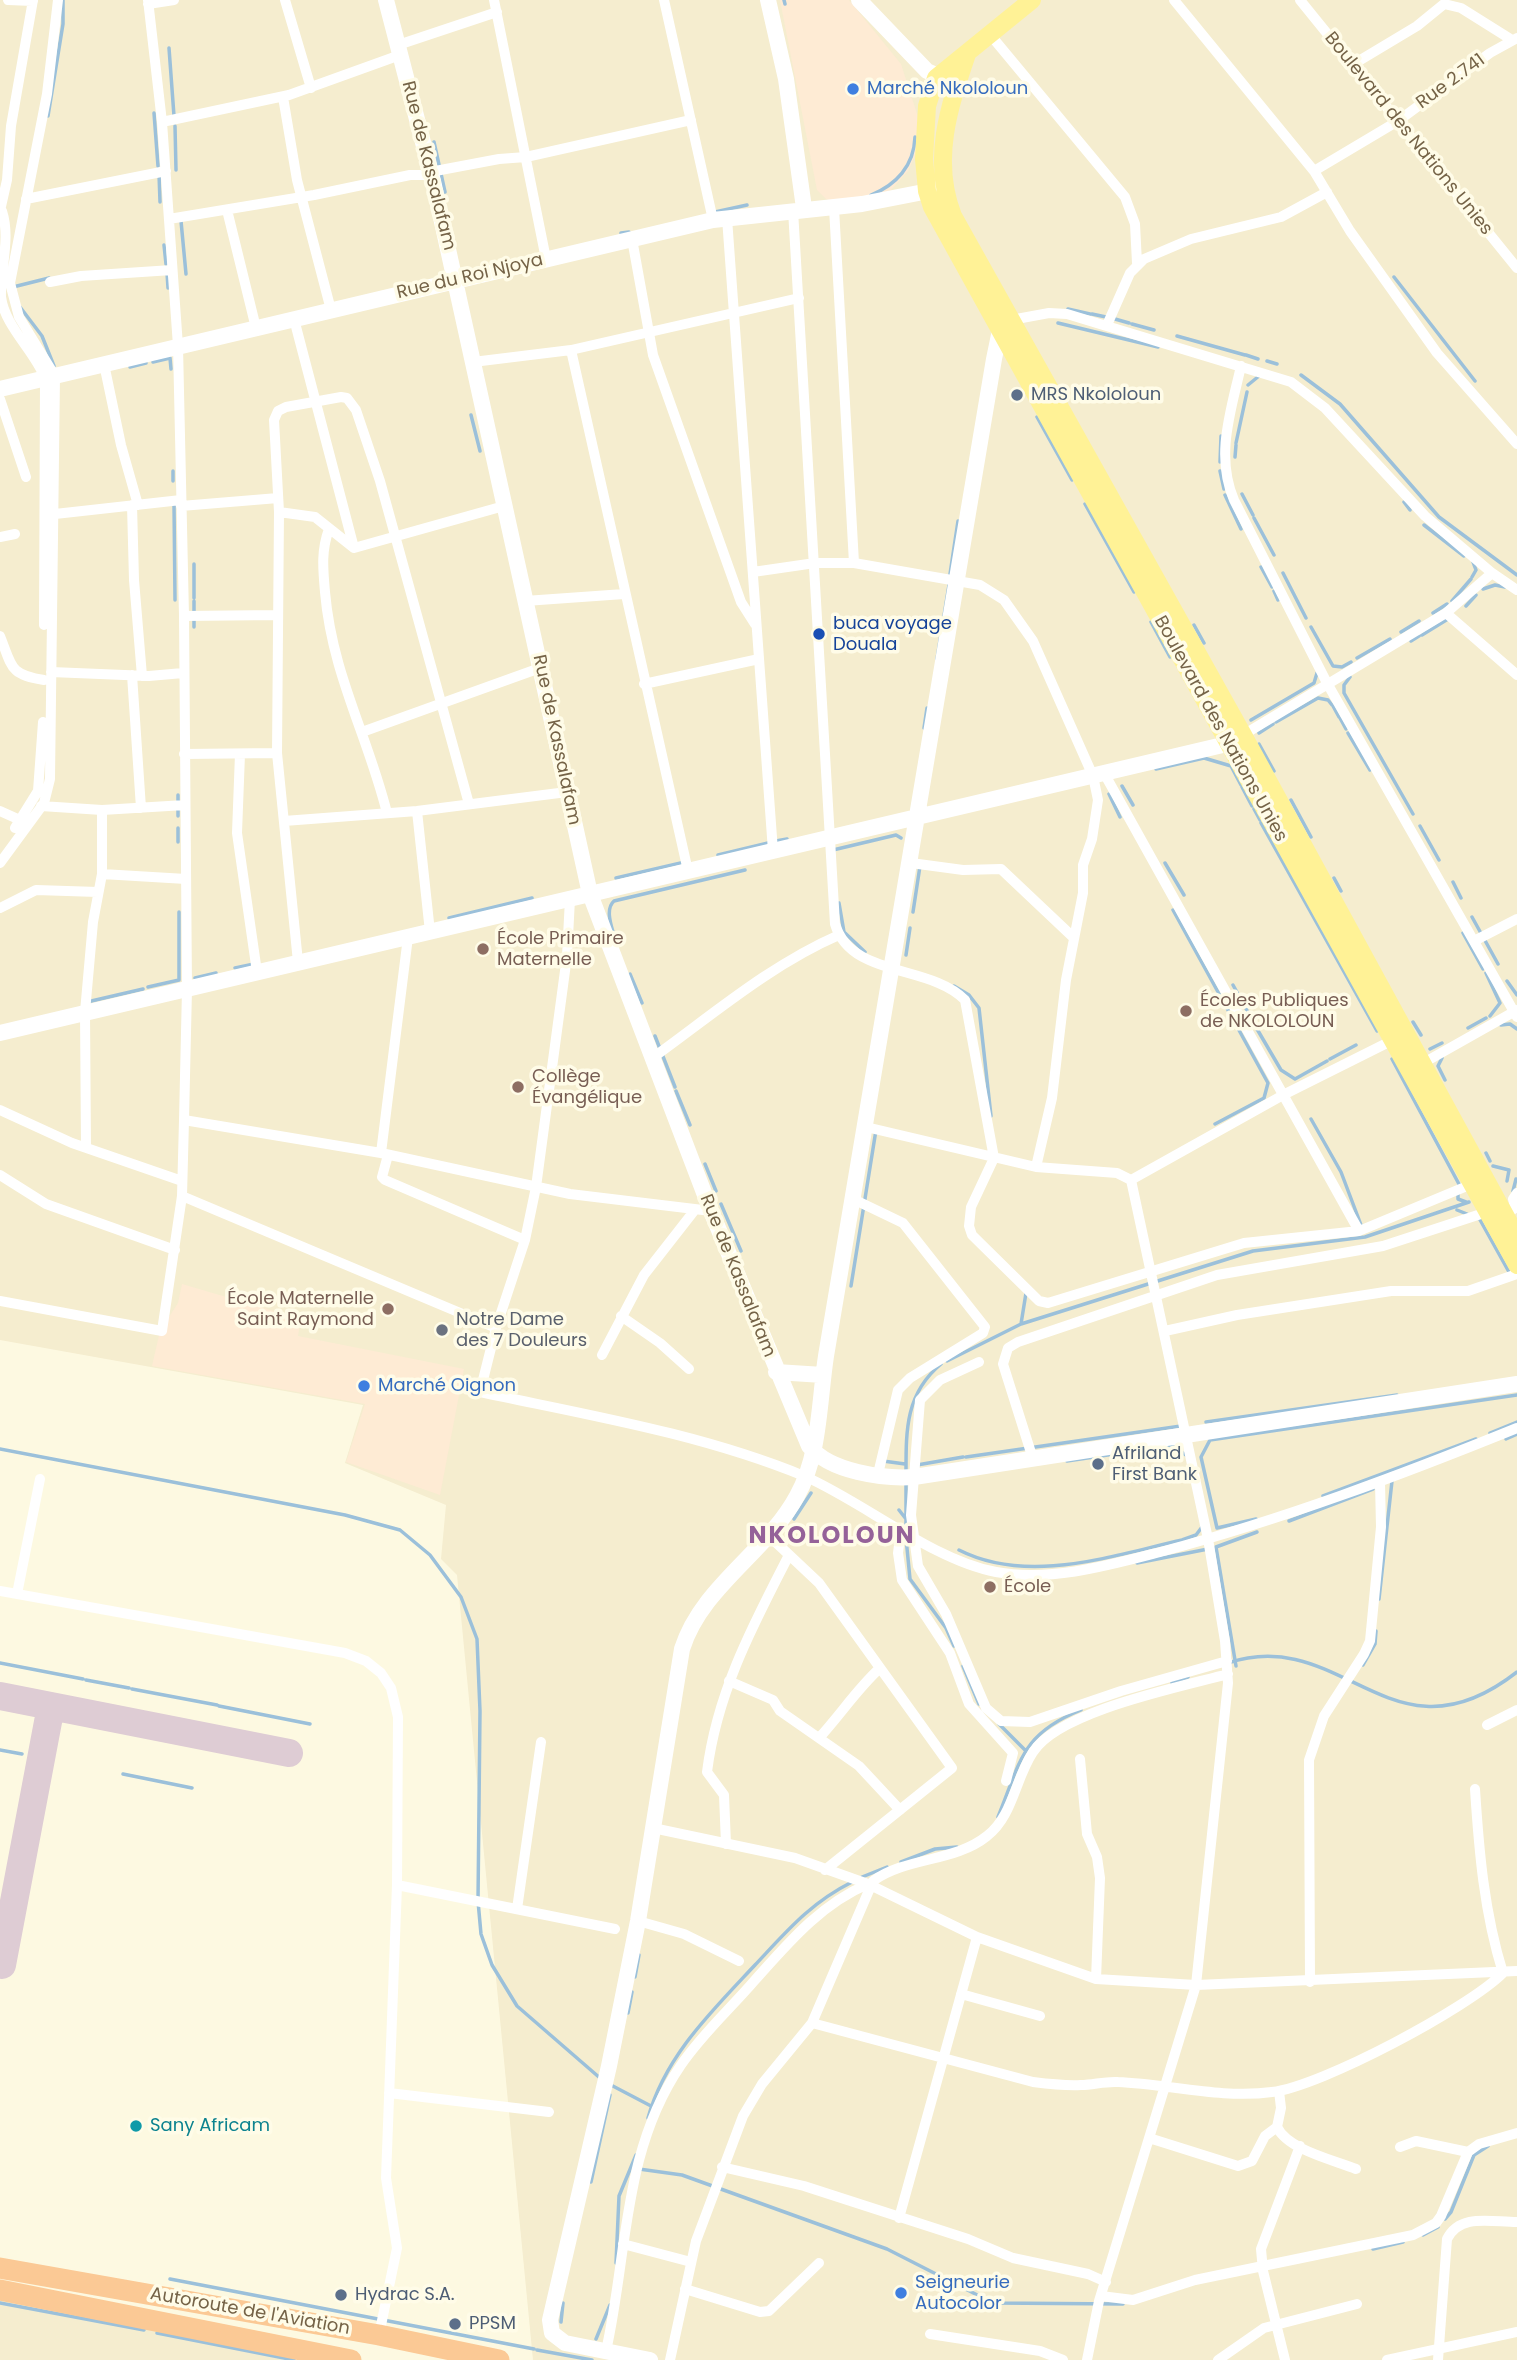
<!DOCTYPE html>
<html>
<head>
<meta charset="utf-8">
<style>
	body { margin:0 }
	canvas { display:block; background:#fdf9e1 }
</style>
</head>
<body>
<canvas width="1517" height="2360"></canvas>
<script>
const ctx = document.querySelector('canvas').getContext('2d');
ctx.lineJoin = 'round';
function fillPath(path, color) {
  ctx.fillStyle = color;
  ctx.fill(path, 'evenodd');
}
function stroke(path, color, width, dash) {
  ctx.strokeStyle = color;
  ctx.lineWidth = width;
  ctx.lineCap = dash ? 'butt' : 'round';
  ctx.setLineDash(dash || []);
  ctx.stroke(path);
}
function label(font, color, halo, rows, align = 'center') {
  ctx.font = font + ' Poppins,sans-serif';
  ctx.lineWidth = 7;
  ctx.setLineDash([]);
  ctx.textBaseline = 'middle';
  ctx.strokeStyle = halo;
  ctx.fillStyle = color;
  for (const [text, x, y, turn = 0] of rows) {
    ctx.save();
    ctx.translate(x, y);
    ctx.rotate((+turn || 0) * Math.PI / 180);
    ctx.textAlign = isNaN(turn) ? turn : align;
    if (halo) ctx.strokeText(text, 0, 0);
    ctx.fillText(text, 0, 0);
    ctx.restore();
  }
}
const residential = new Path2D(`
	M0,0H1517V2360H533L457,1575L441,1559L446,1505L345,1463L363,1405L0,1340Z
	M0,2292L286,2360H0Z`);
const commercial = new Path2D(`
	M780,0H849L901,64L917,114L920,144L908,171L891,190L867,198L835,202L826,199L817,190Z
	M182,1284L301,1319L298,1336L464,1369L440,1495L346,1462L365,1404L152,1366L160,1331L178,1303Z`);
const stream = new Path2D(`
	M784,0L785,4
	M169,48L174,116
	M154,113L158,166
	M48,116L63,24V0
	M175,126L176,170
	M434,142L445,192
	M159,174L160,202
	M871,195C896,185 914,166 915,137
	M715,212L747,205
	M181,221L186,274
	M621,233L629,232
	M164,245L166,264
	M167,273L168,288
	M1394,277L1475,381
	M13,287L49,278
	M20,307L42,336L54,366
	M1068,309L1090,314
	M1092,314L1106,317
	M1115,319L1129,323
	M1058,323L1158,347
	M1132,324L1154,330
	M1177,336L1245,355
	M1246,355L1258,359
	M1267,361L1277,364
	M153,362L170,358L171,369
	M130,367L146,363
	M1301,375L1340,404L1439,517L1517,575
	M1248,385L1259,376
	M471,415L480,451
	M1037,417L1072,480
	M1236,443L1247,392
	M1235,457L1236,445
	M1220,462L1221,436
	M1220,471L1224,489
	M173,481V471
	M1242,494L1253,515
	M1225,495L1241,529
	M1404,502L1410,510
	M174,504L175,600
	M1085,504L1134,592
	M1254,518L1274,555
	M1424,525L1464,556
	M1261,567L1272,587
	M1283,573L1306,618
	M950,574L958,521
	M1472,577L1476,570L1473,562
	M1483,589L1495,585L1505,587
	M1274,591L1278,600
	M194,598V564
	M194,601V627
	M1452,601L1471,579
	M1466,606L1476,595
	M1433,613L1447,604
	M1151,622L1170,657
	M1194,625L1204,643
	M1311,627L1333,666L1342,667L1351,662
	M1401,632L1419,621
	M1422,635L1448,619
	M1411,641L1419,636
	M1357,658L1390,639
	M937,659L949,585
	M1350,677L1344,685V693L1413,814
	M1333,706L1339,717
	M1340,718L1346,729
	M1251,720L1314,683L1317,673
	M1276,722L1318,698L1328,700L1332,705
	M924,728L927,708
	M1259,733L1273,724
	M1348,733L1370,770
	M1259,744L1274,771
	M1156,769L1204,758L1231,766L1241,785
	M1122,786L1133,805
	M1242,787L1252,806
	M1109,794L1120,817
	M178,795V816
	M1291,800L1311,837
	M1254,809L1260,820
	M1261,823L1377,1031
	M1420,826L1439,860
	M178,828V842
	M776,841L787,839
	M833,850L896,835L901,838
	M718,855L768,843
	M1165,863L1184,895
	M616,878L685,862
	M1334,878L1341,891
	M1453,882L1461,898
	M839,903L844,932L865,952
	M1173,910L1268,1083L1264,1098L1215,1124
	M913,912L920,866
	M1472,917L1498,964
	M449,918L532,898
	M613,932C610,922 606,908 614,901L745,870
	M1463,933L1483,969
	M906,955L910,928
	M235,968L254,964
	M1486,973L1500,1003L1490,1016
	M630,974L642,1003
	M195,978L216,973
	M1507,981L1517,995
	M1233,985L1255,1025
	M954,986L969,995L979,1008L991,1116
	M148,987L179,980V912
	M87,1002L143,989
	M1413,1022L1421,1035
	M1501,1025L1510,1024L1517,1029
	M1468,1028L1486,1018
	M1257,1029L1281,1070L1295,1079L1327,1061
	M655,1036L675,1087
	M1430,1049L1442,1043
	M1442,1058L1438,1066L1445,1080
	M1330,1059L1356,1045
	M1392,1059L1460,1186
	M676,1091L690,1125
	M1311,1119L1341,1172L1361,1225
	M1486,1153L1490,1161
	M705,1164L716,1191
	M1493,1166L1509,1170L1507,1181
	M1513,1191L1516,1179
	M1458,1194V1199L1466,1202
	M721,1204L741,1251
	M1457,1210L1467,1214
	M1479,1218L1509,1272
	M851,1286L876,1130
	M1021,1324L1026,1293
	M947,1361L1021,1324L1253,1251L1365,1237L1469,1202
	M1206,1422L1397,1395
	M1490,1433L1517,1422
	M1506,1439L1517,1434
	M1166,1446H1172L1186,1455
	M0,1449L345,1515L400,1530L430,1555L461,1597L477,1639L480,1711L478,1901L481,1934L492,1965L517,2006L600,2078
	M966,1457L1181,1426
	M883,1461L905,1464
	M1067,1461L1162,1447
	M917,1465L963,1457
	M906,1471C906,1429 906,1393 941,1364
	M906,1482V1531
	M1323,1496L1476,1439
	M899,1510L906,1519
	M794,1519L811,1493
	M1256,1519L1217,1528L1201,1457L1210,1440L1517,1395
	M1289,1521L1373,1489
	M906,1538L910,1579L946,1628L954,1646
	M959,1550C1028,1585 1111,1556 1182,1540L1196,1535L1202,1527
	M1137,1563L1208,1549
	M1379,1599L1392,1481
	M0,1663L83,1679
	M1228,1663C1343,1624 1392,1770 1517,1672
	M1363,1665L1375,1644L1376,1631
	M963,1666L979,1704
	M1236,1666L1216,1547L1257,1532
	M86,1680L129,1688
	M1172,1683L1188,1677
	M132,1689L217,1705
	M219,1706L310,1724
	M999,1724L1025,1750
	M0,1750L22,1754
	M123,1774L192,1788
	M998,1817C1021,1761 1021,1734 1081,1710
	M901,1862L935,1849L957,1847
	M862,1877L887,1867
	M635,1977L639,1955
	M628,2013L632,1992
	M609,2084L651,2106
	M648,2118C665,2056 712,2011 755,1965C786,1932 810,1903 852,1882
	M639,2169L682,2175L887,2249L993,2303L1123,2304
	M591,2182L610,2095
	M1445,2219L1451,2212L1474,2155L1488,2146
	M1423,2235L1438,2227
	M1373,2249L1403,2242
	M616,2263L619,2196L636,2155
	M170,2279L534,2349
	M0,2303L144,2330
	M561,2322L563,2303
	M157,2333L294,2360
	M596,2339L610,2305
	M537,2350L592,2360`);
const taxiway = new Path2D(`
	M0,1696L289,1753
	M2,1965L51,1706`);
const street = new Path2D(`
	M8,0L33,1
	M285,0L311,88
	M494,0L546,259
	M664,0L713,220
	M1174,0L1314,171L1350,231L1437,353L1517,444
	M1300,0L1517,268
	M148,4L174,0
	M988,32L1125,197L1135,224L1137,263
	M398,45L497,12
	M1352,65L1417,26L1444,4L1461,8L1512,40
	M283,97L297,180L331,310
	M162,122L289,95L400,55
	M1314,171L1398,121L1490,53L1517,38
	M430,172L499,159L526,157L691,120
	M26,199L166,171
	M834,208L854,563
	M227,210L256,328
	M793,210L835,924C851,978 930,964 965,1000L994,1158L971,1207L969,1226L972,1235L1039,1301L1048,1303L1244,1243L1359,1231L1472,1184
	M0,211L7,180L11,126L33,0
	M2,211C11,239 0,268 1,297C5,327 34,350 45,378L44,625
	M727,218L773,851
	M169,219L314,195L410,175H425L433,181
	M632,239L653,355L741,602L755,624
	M50,282L81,276L172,270
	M294,319L354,548
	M1011,320L1049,313L1067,314L1291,382L1325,408L1425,516L1492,573L1517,590
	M1107,325L1130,273L1144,259L1191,239L1281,217L1327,192
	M571,350L688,871
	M473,362L571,350L799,298
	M104,364L121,445L138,505
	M1241,366C1231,411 1215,455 1234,500L1327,683L1517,1017
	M0,399L26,477
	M132,505L134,580L142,676
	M181,506L278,498
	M279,512L315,517L354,548L504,506
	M55,514L181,500
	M329,529C321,551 323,569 325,592C332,674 368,736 387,813
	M0,537L15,534
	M753,572L815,563H854L980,585L1004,600L1033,641L1093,776L1098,800L1092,839L1083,865V893L1066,980L1052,1098L1036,1167
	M525,601L624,594
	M1446,613L1517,675
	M184,616L278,615
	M0,636C12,666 9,675 44,680
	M51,672L149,676L183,673
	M132,675L141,808
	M644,684L759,659
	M362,732L540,668
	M1243,735L1446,613L1492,573
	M184,754L277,753
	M240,754L237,833L257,972
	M1104,773L1359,1231
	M41,806L102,810L185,805
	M0,811L20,820
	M417,811L430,932
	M284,821L417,811L567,792
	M15,828L38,791L43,722
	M0,863L44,803L50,779L55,376L19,317L10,283L47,94L58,0
	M911,863L963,870L1001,869L1074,938
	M102,874L186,879
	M570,899L567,956L536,1187L525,1240L496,1328L480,1392C588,1415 702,1434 804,1476C864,1502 932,1560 996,1572C1052,1582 1110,1565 1164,1551C1284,1519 1401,1475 1517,1428
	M0,908L36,890L98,892
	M1474,941L1517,919
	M298,962L277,753L279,512L274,420L278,411L286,407L341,397L347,398L356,410L380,481L469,804
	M651,1059C711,1016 770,965 839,935
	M1418,1066L1517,1010
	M0,1110L72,1143L182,1181
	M184,1120L381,1153L570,1194L711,1211
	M866,1127L1036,1167L1117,1173L1131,1180L1285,1094L1397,1038
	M86,1148L85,1012L93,922L102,874V810
	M381,1153L408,937
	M388,1155L382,1177L385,1180L525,1240
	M0,1175L46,1204L175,1250
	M182,1196L496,1328
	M853,1199L903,1223L985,1327L983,1333L910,1378L898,1390L878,1474
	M1505,1215L1515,1208L1513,1199L1517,1193
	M0,1301L162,1331L182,1196L184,1120L187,989L184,616L178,346L162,122L148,0
	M621,1316L660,1343L689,1369
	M1165,1331L1237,1315L1391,1291H1468L1517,1274
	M602,1355L644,1275L694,1211
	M979,1362L940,1380L920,1400L911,1515L918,1566L946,1614L986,1708L1001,1721L1030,1722L1121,1691L1227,1661
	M1033,1459L1003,1364L1008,1348L1018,1342L1217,1275L1383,1246L1487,1212
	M901,1529L898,1553L902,1580L950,1653L969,1704L1013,1753L1006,1781
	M767,1534L819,1583L952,1768L825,1870
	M0,1591L345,1653L366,1661L381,1673L391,1688L398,1717L397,1885L386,2178L397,2248L379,2335
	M17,1594L40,1479
	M729,1681L773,1700L780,1711L859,1766L900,1810
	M1487,1725L1517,1710
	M819,1738C841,1714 857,1689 880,1668
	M1080,1759L1087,1834L1097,1857L1100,1878L1096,1979
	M653,1828L795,1858L868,1884L977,1937L1096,1979L1196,1985L1517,1971
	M726,1844L724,1795L707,1772C717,1692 753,1625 789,1555
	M397,1885L615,1929
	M517,1909L541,1742
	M638,1921L684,1934L739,1961
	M1310,1982L1309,1760L1324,1716L1364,1654L1370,1641L1381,1527L1380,1482
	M961,1994L1040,2016
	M812,2023L1033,2082C1049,2084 1065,2086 1081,2085C1093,2085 1105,2081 1118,2082C1168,2084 1222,2099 1272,2092C1322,2086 1468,2008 1503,1973C1484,1912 1479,1851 1475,1789
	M1279,2091L1281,2108L1277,2127C1288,2150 1334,2160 1356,2169
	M389,2093L549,2112
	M1149,2138L1238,2166L1252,2161L1265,2136L1277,2127
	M1400,2147L1416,2141L1468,2152
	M722,2167L804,2186L968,2239L1013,2258L1088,2274L1106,2282
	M899,2218L977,1937
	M623,2244L691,2262
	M685,2289L760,2312L769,2311L819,2263
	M1101,2296L1133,2300L1195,2280L1413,2235L1436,2223L1441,2216L1468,2152L1479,2144L1517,2133
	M930,2334L1040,2351L1063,2360
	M606,2351C628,2254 622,2151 681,2065C702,2034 731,2008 755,1980C789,1942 821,1904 868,1884
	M670,2360L696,2241L743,2116L762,2084L812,2023L873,1881C906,1857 955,1862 987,1836C1013,1816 1015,1779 1033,1752C1059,1711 1180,1687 1228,1674
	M1087,2360L1099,2301L1196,1985L1228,1683L1225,1641L1208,1539L1131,1180
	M1218,2360L1264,2328L1357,2304
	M1285,2360L1263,2271L1261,2249L1300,2146
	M1387,2360L1517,2332
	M1438,2360L1447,2239C1460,2213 1491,2222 1517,2222`);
const secondary = new Path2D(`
	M386,0L433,181L590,894L711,1211L809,1446C830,1472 883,1479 914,1477L1517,1384
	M768,0L786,79L804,208
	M859,0L927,71L957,84
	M0,389L713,220L862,204L944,188
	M0,1033L1227,744L1240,737
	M776,1372L823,1375
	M650,2360L565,2343L552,2333L550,2320L609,2066L638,1921L682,1649C702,1586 767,1552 797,1496C820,1455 819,1402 826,1356L994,359L1000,330L1004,326`);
const primary = new Path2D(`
	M1032,0L936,78L927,106L924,159L927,191L932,207L1517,1265
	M967,54C949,107 931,160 953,216L1243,735L1517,1237`);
const highway = new Path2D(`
	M0,2268L379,2335L499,2360
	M0,2290L351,2360`);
const markers = [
	[853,89,7,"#3f7fe0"],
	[1017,395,7,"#5c6f8a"],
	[819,634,7,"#1a4fb4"],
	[483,949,7,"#8d6e63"],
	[1186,1011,7,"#8d6e63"],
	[518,1087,7,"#8d6e63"],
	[388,1309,7,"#8d6e63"],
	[442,1330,7,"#6b7280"],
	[364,1386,7,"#3f7fe0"],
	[1098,1464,7,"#5c6f8a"],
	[990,1587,7,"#8d6e63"],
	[136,2126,7,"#0f9aa8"],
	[901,2293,7,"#3f7fe0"],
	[341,2295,7,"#5c6f8a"],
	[455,2324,7,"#5c6f8a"]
];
const streetNames = [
	["Rue 2.741",1451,82,-36],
	["Boulevard des Nations Unies",1408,134,51],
	["Rue de Kassalafam",428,166,76],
	["Rue du Roi Njoya",470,277,-13],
	["Boulevard des Nations Unies",1220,729,61],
	["Rue de Kassalafam",556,740,78],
	["Rue de Kassalafam",737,1276,68],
	["Autoroute de l'Aviation",250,2312,10]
];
const shopNames = [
	["Marché Nkololoun",867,89],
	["Marché Oignon",378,1386],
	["Seigneurie",915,2283],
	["Autocolor",915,2304]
];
const serviceNames = [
	["MRS Nkololoun",1031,395],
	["Afriland",1112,1454],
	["First Bank",1112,1475],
	["Hydrac S.A.",355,2295],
	["PPSM",469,2324]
];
const transitNames = [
	["buca voyage",833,624],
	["Douala",833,645]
];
const educationNames = [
	["École Primaire",497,939],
	["Maternelle",497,960],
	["Écoles Publiques",1200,1001],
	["de NKOLOLOUN",1200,1022],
	["Collège",532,1077],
	["Évangélique",532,1098],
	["École Maternelle",374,1299,"right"],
	["Saint Raymond",374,1320,"right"],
	["École",1004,1587]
];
const worshipNames = [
	["Notre Dame",456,1320],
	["des 7 Douleurs",456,1341]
];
const cultureNames = [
	["Sany Africam",150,2126]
];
const districtNames = [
	["NKOLOLOUN",832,1537]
];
fillPath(residential, '#f5edcf');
fillPath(commercial, '#feebd4');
stroke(stream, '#9bc0da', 3.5);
stroke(taxiway, '#deccd4', 28);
stroke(street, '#fff', 10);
stroke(secondary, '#fff', 16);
stroke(primary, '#fff296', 18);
stroke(highway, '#fbc995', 21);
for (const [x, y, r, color] of markers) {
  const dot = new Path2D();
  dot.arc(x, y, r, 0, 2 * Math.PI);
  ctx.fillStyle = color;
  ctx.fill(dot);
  stroke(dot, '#fffce8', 2.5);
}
label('18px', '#756347', '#fffce8', streetNames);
label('18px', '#366cbe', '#fffce8', shopNames, 'left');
label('18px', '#4e5e75', '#fffce8', serviceNames, 'left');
label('18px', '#164399', '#fffce8', transitNames, 'left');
label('18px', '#785e54', '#fffce8', educationNames, 'left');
label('18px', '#5b616d', '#fffce8', worshipNames, 'left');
label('18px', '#0d838f', '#fffce8', cultureNames, 'left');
ctx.letterSpacing = '2px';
label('bold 24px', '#956299', '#fffce8', districtNames);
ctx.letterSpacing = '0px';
</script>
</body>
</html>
